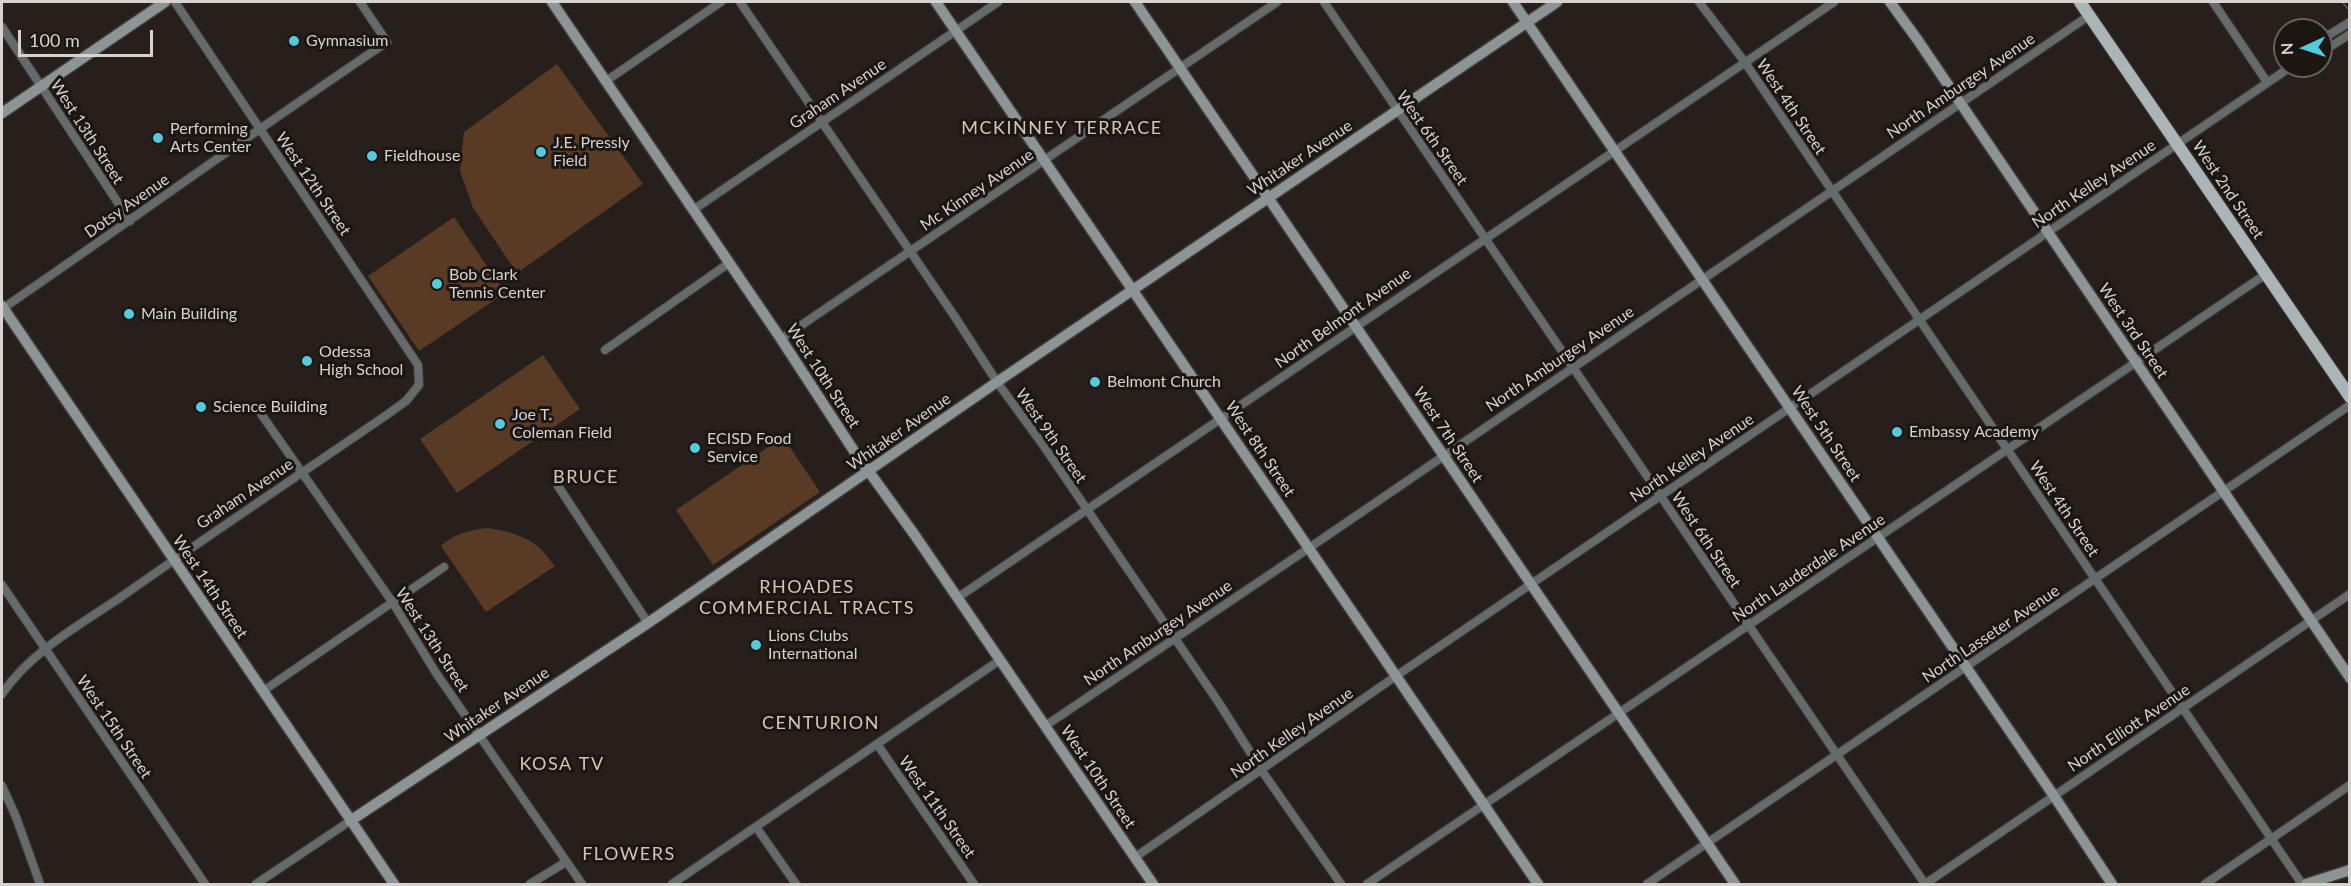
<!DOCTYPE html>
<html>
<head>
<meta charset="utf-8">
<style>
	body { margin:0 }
	#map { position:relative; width:2351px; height:886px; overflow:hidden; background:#261f1b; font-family:Lato,sans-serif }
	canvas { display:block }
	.frame { position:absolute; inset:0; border:3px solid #d6d2cf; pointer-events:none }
	.north { position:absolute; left:2273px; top:18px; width:60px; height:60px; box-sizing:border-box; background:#1c1612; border:2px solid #66615e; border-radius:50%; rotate:267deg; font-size:16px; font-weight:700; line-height:24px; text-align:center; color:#d6d2cf }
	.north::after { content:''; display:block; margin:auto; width:21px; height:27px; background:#54cadd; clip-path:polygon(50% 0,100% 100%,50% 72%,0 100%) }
	.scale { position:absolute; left:18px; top:30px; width:135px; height:27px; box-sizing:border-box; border:3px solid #d6d2cf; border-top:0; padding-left:8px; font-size:18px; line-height:21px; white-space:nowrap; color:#d6d2cf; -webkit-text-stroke:4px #1c1612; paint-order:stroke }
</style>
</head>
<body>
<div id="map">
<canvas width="2351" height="886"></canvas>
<div class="frame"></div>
<div class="north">N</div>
<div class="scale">100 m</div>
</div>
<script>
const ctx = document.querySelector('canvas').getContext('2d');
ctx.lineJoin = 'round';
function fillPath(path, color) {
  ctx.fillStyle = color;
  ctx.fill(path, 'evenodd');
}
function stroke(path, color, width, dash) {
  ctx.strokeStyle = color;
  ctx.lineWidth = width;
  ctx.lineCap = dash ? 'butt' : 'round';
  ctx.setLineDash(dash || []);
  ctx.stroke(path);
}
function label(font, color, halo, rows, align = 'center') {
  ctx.font = font + ' Lato,sans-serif';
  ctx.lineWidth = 6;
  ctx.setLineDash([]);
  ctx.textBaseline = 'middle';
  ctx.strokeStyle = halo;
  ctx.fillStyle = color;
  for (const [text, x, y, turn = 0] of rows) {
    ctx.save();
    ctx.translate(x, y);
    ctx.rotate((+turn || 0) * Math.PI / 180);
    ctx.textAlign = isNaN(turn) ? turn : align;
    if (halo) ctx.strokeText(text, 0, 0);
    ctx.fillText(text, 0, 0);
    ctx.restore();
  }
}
const green = new Path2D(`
	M557,64L643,184L517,273L473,208L460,171L464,132Z
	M454,217L505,293L419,351L368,276Z
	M543,355L580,409L457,493L420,439Z
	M783,437L820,492L713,565L676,510Z
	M488,528C507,531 528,536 542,550C547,555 550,561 555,566L486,612L441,546C455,533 470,530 488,528Z`);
const street = new Path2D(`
	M740,2L955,317L997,382L1043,445L1219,703L1262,771L1341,884
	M1324,2L1925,884
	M1699,2L1744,61L2302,884
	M2213,2L2267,82
	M2,27L130,221
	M2324,46L2327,36L2350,22
	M2322,48L2333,45L2350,34
	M606,81L721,2
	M693,210L998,2
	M2,309C130,221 257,129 387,42L360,2
	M781,339L1277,2
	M605,350L729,263
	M259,411L393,603L436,673L582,884
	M558,486L648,623
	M2,585L205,884
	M957,598L1834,2
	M263,691L444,567
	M2,694C30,652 80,625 121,597C209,535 299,475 388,414L406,401L419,385L418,365L175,2
	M1045,726L1309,548L2090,15
	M877,744L974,884
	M2,786L16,817L40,884
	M756,827L796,884
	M1134,858L1396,676L2292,66
	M256,884L350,821
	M530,884L566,862
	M672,884L1000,660
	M1367,884L2266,274
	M1647,884L2350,405
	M1925,884L2350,594
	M2205,884L2350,785`);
const secondary = new Path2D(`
	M552,2L779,336L854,451L914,534L1153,884
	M936,2L1538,884
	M1135,2L1735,884
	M1513,2L2054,796L2112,884
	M1890,2L1917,39L2350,678
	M2,113L165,2
	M2,306L394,884
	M350,821L648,623L997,382L1557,2
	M2306,884L2350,870`);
const primary = new Path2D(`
	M2080,2L2350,397`);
const rail = new Path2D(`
	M2345,2L2350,8`);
const markers = [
	[294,41,6,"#54cadd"],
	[158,138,6,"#54cadd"],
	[541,152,6,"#54cadd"],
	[372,156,6,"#54cadd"],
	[437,284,6,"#54cadd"],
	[129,314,6,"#54cadd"],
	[307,361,6,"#54cadd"],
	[1095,382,6,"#54cadd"],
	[201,407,6,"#54cadd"],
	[500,424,6,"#54cadd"],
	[1897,432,6,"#54cadd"],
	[695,448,6,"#54cadd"],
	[756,645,6,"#54cadd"]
];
const poiNames = [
	["Gymnasium",306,41],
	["Performing",170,129],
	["Arts Center",170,147],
	["J.E. Pressly",553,143],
	["Field",553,161],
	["Fieldhouse",384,156],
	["Bob Clark",449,275],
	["Tennis Center",449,293],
	["Main Building",141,314],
	["Odessa",319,352],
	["High School",319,370],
	["Belmont Church",1107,382],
	["Science Building",213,407],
	["Joe T.",512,415],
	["Coleman Field",512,433],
	["Embassy Academy",1909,432],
	["ECISD Food",707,439],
	["Service",707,457],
	["Lions Clubs",768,636],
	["International",768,654]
];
const streetNames = [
	["North Amburgey Avenue",1961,86,-34],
	["Graham Avenue",838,94,-34],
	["West 4th Street",1791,107,56],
	["West 13th Street",87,132,57],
	["West 6th Street",1432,138,55],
	["Whitaker Avenue",1300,158,-34],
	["West 12th Street",313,184,56],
	["North Kelley Avenue",2094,184,-34],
	["Mc Kinney Avenue",977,190,-34],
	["West 2nd Street",2228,190,56],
	["Dotsy Avenue",127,206,-35],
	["North Belmont Avenue",1343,318,-35],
	["West 3rd Street",2133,331,56],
	["North Amburgey Avenue",1560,359,-34],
	["West 10th Street",823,376,57],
	["Whitaker Avenue",899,432,-35],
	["West 5th Street",1826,434,56],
	["West 7th Street",1448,435,56],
	["West 9th Street",1051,436,55],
	["West 8th Street",1260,449,56],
	["North Kelley Avenue",1692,458,-34],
	["Graham Avenue",245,494,-34],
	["West 4th Street",2064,509,56],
	["West 6th Street",1706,540,56],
	["North Lauderdale Avenue",1809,568,-34],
	["West 14th Street",210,587,56],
	["North Amburgey Avenue",1158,633,-34],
	["North Lasseter Avenue",1991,634,-34],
	["West 13th Street",432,640,57],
	["Whitaker Avenue",497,705,-34],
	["West 15th Street",114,727,56],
	["North Elliott Avenue",2129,728,-34],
	["North Kelley Avenue",1292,733,-35],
	["West 10th Street",1098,777,56],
	["West 11th Street",937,807,55]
];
const neighbourhoodNames = [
	["MCKINNEY TERRACE",1062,128],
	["BRUCE",586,477],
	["RHOADES",807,587],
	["COMMERCIAL TRACTS",807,608],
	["CENTURION",821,723],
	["KOSA TV",562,764],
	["FLOWERS",629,854]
];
fillPath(green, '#593a24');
stroke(street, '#423c38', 10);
stroke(secondary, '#423c38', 13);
stroke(primary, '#423c38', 14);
stroke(street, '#656a6b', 8);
stroke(secondary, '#8c9495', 10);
stroke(primary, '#abb4b6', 12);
stroke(rail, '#7f7a76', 5);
stroke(rail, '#1c1612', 3, [9]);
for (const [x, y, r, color] of markers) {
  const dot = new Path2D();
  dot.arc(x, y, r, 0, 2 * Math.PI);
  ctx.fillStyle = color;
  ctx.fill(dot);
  stroke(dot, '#1c1612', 2);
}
label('16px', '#d6d2cf', '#1c1612', poiNames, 'left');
label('16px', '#d6d2cf', '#1c1612', streetNames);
ctx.letterSpacing = '1.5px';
label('18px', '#cfc6c0', '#1c1612', neighbourhoodNames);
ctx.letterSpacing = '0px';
</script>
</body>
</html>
